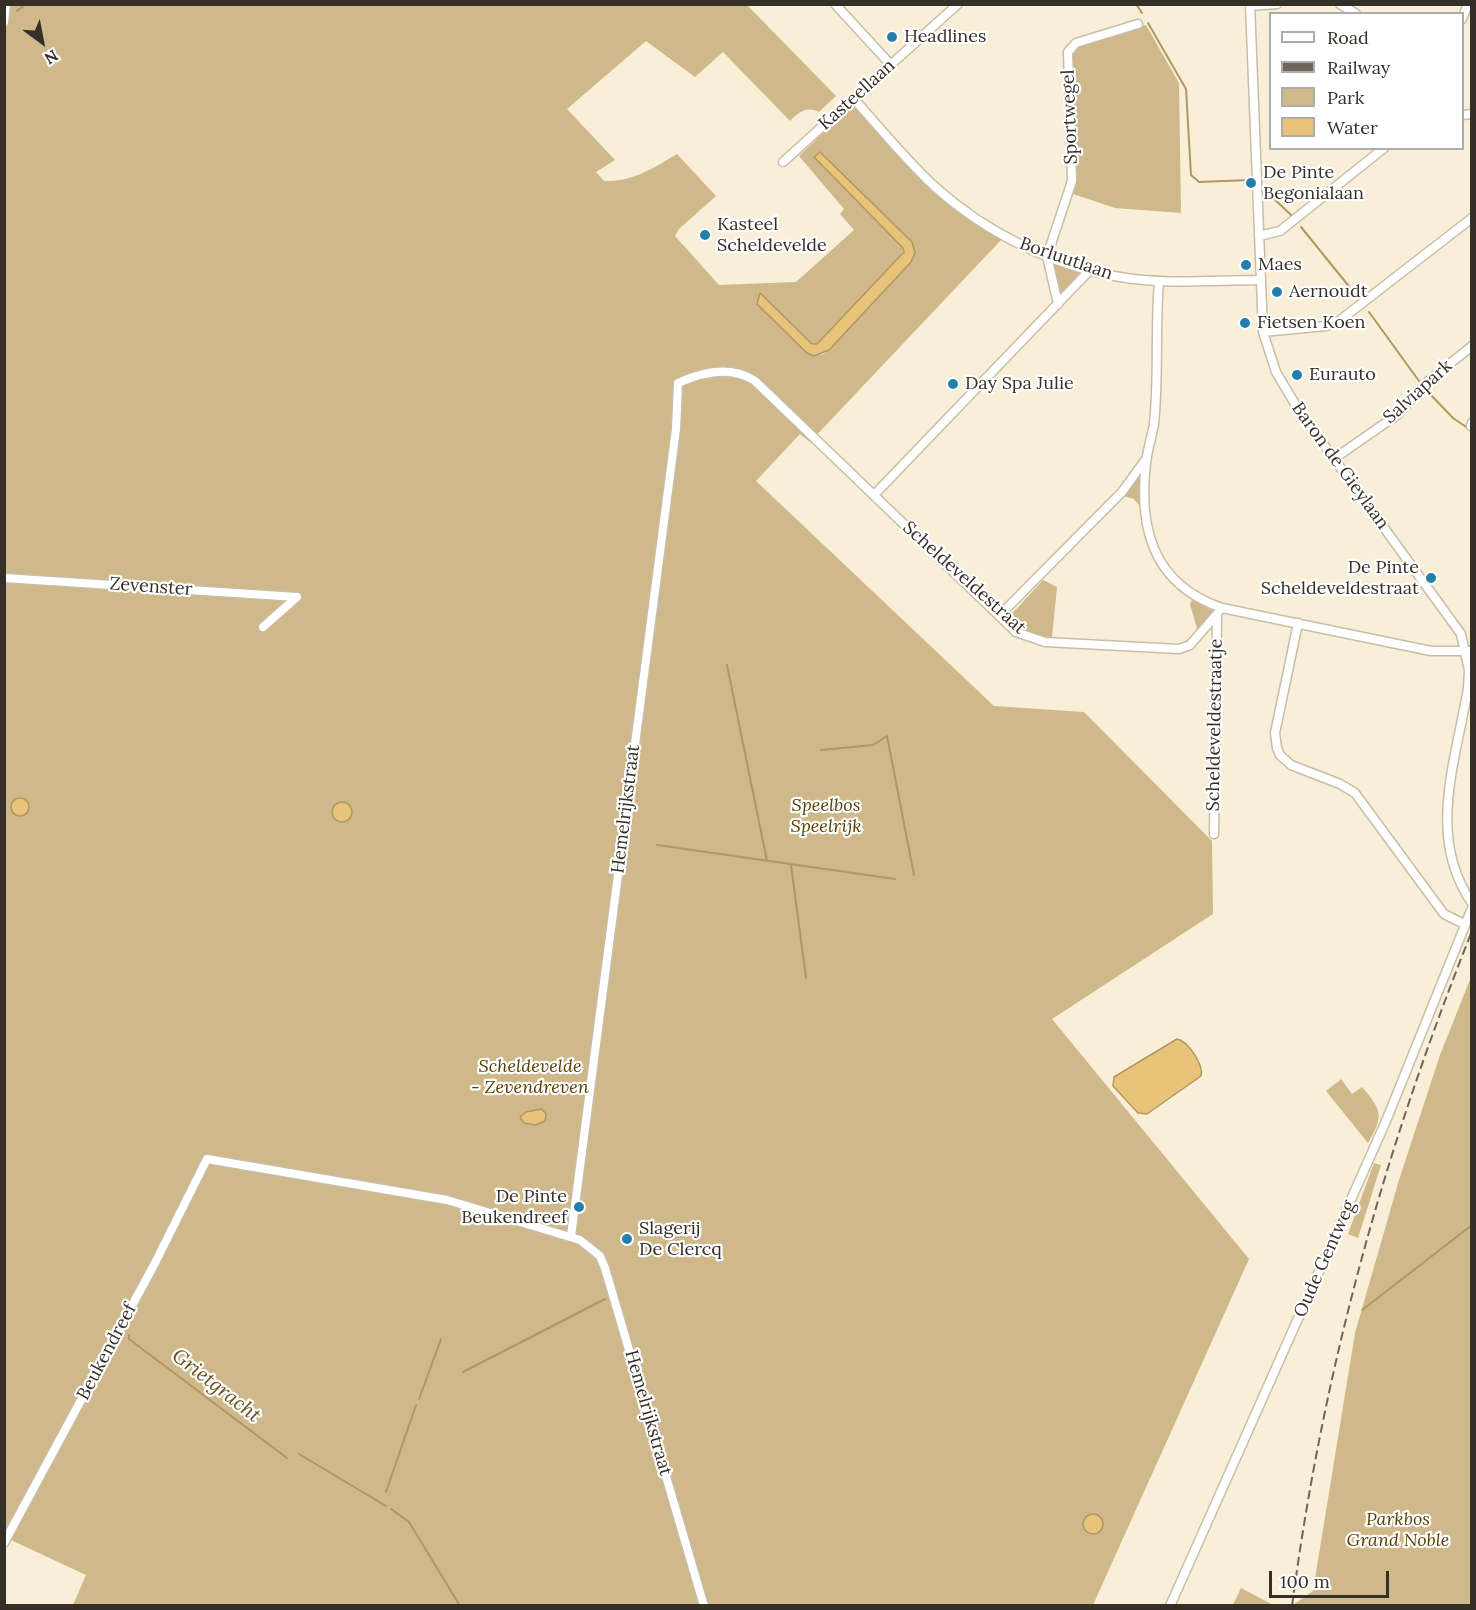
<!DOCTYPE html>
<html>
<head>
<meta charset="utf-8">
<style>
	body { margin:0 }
	#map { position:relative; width:1476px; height:1610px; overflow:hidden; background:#f9eed7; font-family:Lora,serif }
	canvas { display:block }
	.frame { position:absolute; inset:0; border:6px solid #342f27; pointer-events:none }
	.legend { position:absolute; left:1269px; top:12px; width:195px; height:138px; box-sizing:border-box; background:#fff; border:2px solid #aeaca9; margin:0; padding:8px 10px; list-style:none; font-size:18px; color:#342f27 }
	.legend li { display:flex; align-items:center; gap:12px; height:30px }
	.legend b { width:30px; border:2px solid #aeaca9 }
	.north { position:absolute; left:12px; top:12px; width:60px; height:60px; -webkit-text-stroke:4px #fff; paint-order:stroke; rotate:148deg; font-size:16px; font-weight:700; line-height:24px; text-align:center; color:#342f27 }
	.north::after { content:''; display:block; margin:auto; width:21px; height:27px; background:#342f27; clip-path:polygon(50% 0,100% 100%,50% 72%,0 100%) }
	.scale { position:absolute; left:1269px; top:1571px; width:120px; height:27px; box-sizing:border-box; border:3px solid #342f27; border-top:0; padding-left:8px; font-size:18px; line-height:21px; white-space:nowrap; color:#342f27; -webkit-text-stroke:4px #fff; paint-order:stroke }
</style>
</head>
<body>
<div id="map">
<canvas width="1476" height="1610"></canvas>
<div class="frame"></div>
<ul class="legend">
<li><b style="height:8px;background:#fff"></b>Road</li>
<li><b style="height:8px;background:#6d665a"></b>Railway</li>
<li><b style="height:16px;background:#cfb88a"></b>Park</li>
<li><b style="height:16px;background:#e7c47a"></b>Water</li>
</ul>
<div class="north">N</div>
<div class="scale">100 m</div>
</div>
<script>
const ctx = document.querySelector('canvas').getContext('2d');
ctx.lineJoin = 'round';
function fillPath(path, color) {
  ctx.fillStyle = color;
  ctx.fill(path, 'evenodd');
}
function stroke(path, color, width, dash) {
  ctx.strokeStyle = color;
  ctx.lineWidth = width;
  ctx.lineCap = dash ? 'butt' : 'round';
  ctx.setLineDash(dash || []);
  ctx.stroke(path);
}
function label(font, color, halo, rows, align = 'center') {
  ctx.font = font + ' Lora,serif';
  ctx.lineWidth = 4.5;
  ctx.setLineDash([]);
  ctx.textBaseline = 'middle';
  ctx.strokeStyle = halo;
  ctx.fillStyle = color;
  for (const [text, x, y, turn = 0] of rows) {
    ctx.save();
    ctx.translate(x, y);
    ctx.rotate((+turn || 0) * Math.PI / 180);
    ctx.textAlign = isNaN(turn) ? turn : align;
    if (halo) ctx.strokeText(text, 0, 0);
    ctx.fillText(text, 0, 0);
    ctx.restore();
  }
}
const green = new Path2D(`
	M5,5H747L836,96L819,112C806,106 799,112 790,121L723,52L695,77L646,41L567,109L615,160L596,172L604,181C632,182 654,168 677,154L716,196L679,229L675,236L719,285L796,282L854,230L840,214L844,209L799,156L849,108H857L919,176L1002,239L810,442L800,434L756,481L994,706L1084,712L1212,841L1213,914L1052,1019L1249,1259L1093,1605H73L86,1575L13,1541L9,1536L5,1543ZM903,248L914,257L911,262L824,354L814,356L760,293L812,344H817L902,256Z
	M1146,25L1179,83L1181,213L1115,208L1073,194L1072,49L1081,43Z
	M1055,263L1080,272L1062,295L1058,294L1053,266Z
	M1143,469L1142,509L1134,499L1123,496Z
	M1043,580L1057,587L1052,637C1033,636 1022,631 1009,617Z
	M1192,600L1213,611L1198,632L1190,604Z
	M1471,977V1605H1293L1313,1591L1355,1333L1399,1180L1440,1055Z
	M1341,1079L1352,1094L1362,1087C1382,1110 1384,1116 1368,1143L1326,1091Z
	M1374,1163L1381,1165L1358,1238L1348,1234Z
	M1241,1588L1273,1605H1233Z`);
const water = new Path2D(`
	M820,152L912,242L915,253L911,262L829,350L814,356L807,353L757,304L760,293L812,344H817L904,252L903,248L814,157Z
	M11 807a9 9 0 1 1 18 0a9 9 0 1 1-18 0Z
	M332 812a10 10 0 1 1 20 0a10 10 0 1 1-20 0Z
	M1177,1039C1188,1041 1204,1065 1201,1076L1147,1114L1138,1113L1113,1086L1114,1077Z
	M542,1109L546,1114L545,1121L535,1125L524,1123L520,1117L526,1112Z
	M1083 1524a10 10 0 1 1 20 0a10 10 0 1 1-20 0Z`);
const stream = new Path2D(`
	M1136,4L1142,13
	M17,11L26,4
	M1148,23L1186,89L1191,175L1199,182L1250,180
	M1269,194L1292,216
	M1301,227L1360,300
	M1369,312L1419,381
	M1428,392L1453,418L1472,431
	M727,665L767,861
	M821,750L873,745L887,736L914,875
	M657,845L895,879
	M791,865L806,978
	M1362,1310L1472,1225
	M129,1335V1339L287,1458
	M463,1372L605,1299
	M419,1399L441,1339
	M299,1454L386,1506
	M386,1492L416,1405
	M391,1509L409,1522L460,1606`);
const minor = new Path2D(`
	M835,4L891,65
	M1250,4L1263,332L1276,372L1298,409L1461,634L1469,670L1468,688C1456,761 1426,837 1472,903
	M1340,4L1356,14
	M1250,6L1277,4
	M1462,19L1468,4
	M4,22L6,4
	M854,99C880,128 905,159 934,186C985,232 1052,266 1120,277C1166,285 1214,280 1260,280
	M1462,115L1472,114
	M783,162L958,4
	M1259,236L1280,231L1384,148
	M1159,281C1155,329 1159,377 1154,424C1152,435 1149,445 1147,456C1137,525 1151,584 1222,608L1431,651H1471
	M1058,304L1047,256L1072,181L1068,52L1076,43L1138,24
	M1263,332L1326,326L1339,321L1472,218
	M1471,426L1472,423
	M1335,458L1397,415L1427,382L1472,346
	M874,495L1090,270
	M4,578L297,597
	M999,616L1122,492L1146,459
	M1298,623L1275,733L1277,748L1280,755L1291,765L1340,784L1355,793L1444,914L1464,924
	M263,627L297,597
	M1214,834L1217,616
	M571,1236L676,429L678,383C702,372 731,365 755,381L1016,632L1045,642L1179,649L1190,645L1222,608
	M4,1543L155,1263L207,1159L447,1200L580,1240L600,1256L605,1268L704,1606
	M1170,1606L1386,1121L1472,908`);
const rail = new Path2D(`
	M1292,1606C1323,1370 1384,1151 1472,931`);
const markers = [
	[892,37,6,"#2380ad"],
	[1251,183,6,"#2380ad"],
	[705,235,6,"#2380ad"],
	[1246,265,6,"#2380ad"],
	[1277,292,6,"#2380ad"],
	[1245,323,6,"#2380ad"],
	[1297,375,6,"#2380ad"],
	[953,384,6,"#2380ad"],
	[1431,578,6,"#2380ad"],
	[579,1207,6,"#2380ad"],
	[627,1239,6,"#2380ad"]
];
const poiNames = [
	["Headlines",904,37],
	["De Pinte",1263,173],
	["Begonialaan",1263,194],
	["Kasteel",717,225],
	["Scheldevelde",717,246],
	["Maes",1258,265],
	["Aernoudt",1289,292],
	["Fietsen Koen",1257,323],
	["Eurauto",1309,375],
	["Day Spa Julie",965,384],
	["De Pinte",1419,568,"right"],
	["Scheldeveldestraat",1419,589,"right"],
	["De Pinte",567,1197,"right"],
	["Beukendreef",567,1218,"right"],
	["Slagerij",639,1229],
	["De Clercq",639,1250]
];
const streetNames = [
	["Kasteellaan",857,95,-42],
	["Sportwegel",1070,117,-92],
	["Borluutlaan",1066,259,19],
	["Salviapark",1418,392,-42],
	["Baron de Gieylaan",1340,466,54],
	["Scheldeveldestraat",964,578,42],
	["Zevenster",151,587,4],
	["Scheldeveldestraatje",1215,725,-89],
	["Hemelrijkstraat",626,809,-83],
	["Oude Gentweg",1325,1259,-66],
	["Beukendreef",107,1352,-62],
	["Hemelrijkstraat",648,1413,74]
];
const parkNames = [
	["Speelbos",826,806],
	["Speelrijk",826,827],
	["Scheldevelde",530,1067],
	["- Zevendreven",530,1088],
	["Parkbos",1398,1520],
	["Grand Noble",1398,1541]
];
const waterNames = [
	["Grietgracht",216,1386,38]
];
fillPath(green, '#cfb88a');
fillPath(water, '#e7c47a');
stroke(water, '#b19761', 1.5);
stroke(stream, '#b19761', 2);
stroke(minor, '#c8bda7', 11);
stroke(minor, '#fff', 8);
stroke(rail, '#6d665a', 2, [9, 4.5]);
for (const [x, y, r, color] of markers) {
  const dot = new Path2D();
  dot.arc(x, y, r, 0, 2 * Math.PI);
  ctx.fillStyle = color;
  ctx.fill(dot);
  stroke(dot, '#fff', 2);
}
label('18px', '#342f27', '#fff', poiNames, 'left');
label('18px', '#342f27', '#fff', streetNames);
label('italic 18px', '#573f01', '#fff', parkNames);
label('italic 20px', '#674f17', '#fff', waterNames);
</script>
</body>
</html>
